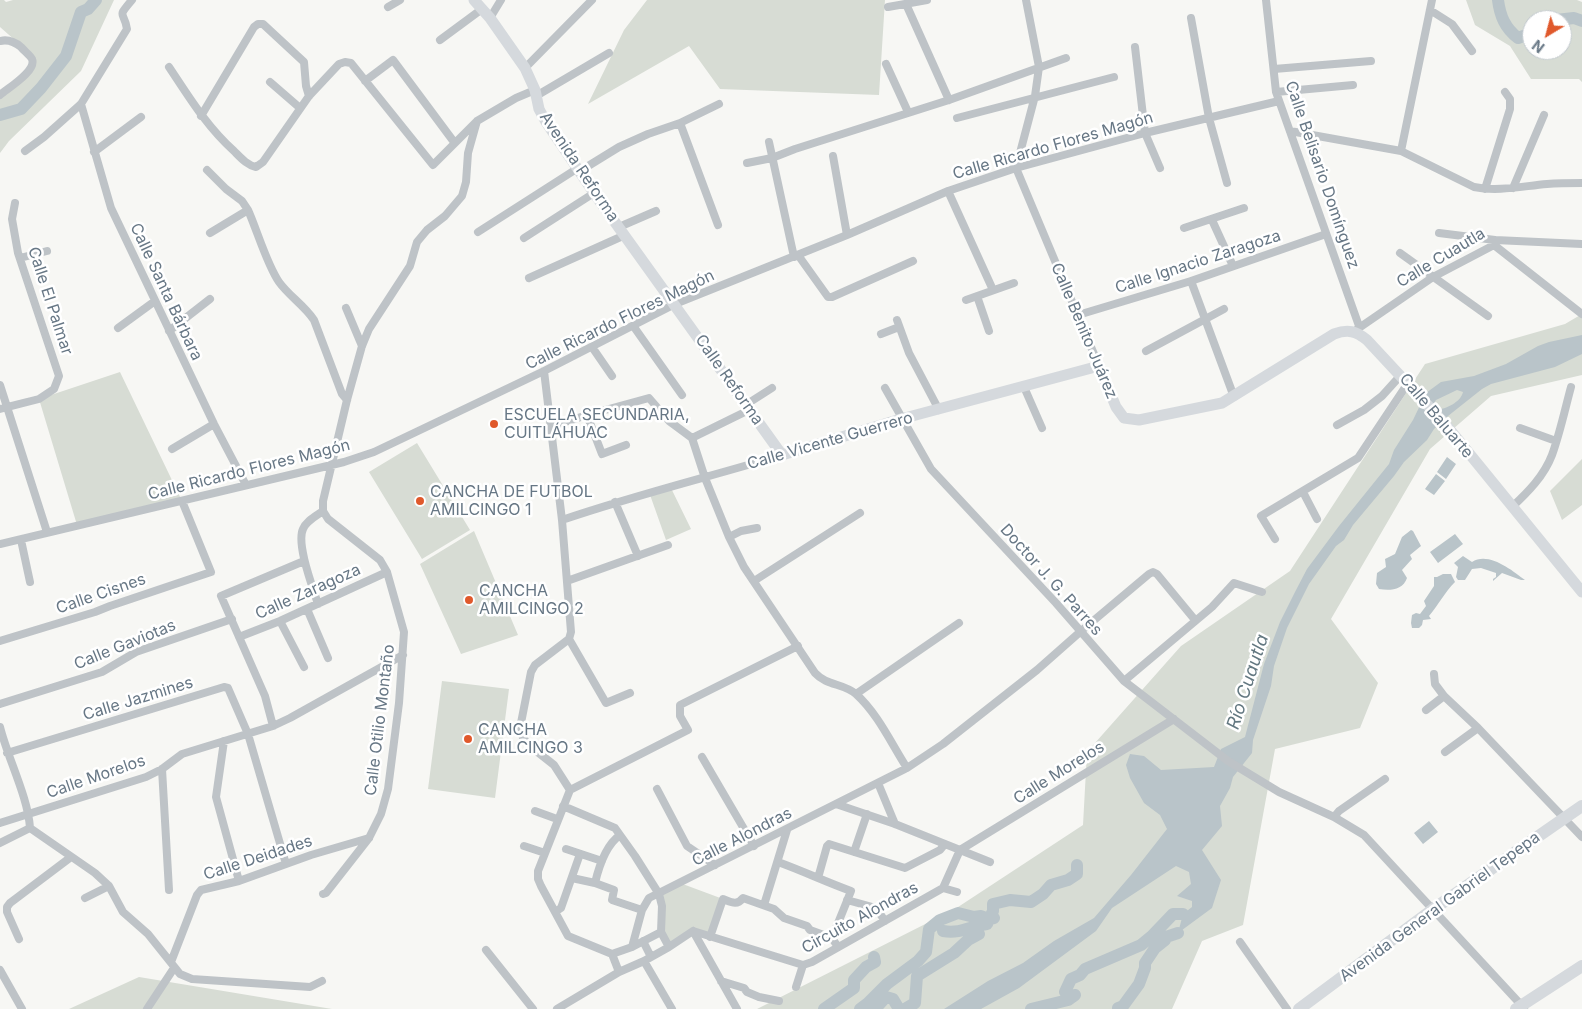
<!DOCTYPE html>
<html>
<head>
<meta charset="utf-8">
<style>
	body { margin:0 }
	#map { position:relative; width:1582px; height:1009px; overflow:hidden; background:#f7f7f4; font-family:Inter,sans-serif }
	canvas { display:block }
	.north { position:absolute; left:1522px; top:10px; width:50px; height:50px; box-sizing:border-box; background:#fff; border:1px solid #c2c9ce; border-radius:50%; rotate:217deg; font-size:14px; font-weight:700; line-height:20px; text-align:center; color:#677785 }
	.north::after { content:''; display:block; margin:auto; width:18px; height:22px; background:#e0592c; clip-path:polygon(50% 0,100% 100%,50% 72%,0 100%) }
</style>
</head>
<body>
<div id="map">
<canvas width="1582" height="1009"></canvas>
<div class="north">N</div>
</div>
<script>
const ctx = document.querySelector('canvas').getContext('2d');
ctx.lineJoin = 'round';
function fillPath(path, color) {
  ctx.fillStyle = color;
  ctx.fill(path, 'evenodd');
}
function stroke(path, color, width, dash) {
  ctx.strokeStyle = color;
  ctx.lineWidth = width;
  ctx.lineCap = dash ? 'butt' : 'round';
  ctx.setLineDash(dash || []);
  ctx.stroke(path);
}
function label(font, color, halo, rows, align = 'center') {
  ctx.font = font + ' Inter,sans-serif';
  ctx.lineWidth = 5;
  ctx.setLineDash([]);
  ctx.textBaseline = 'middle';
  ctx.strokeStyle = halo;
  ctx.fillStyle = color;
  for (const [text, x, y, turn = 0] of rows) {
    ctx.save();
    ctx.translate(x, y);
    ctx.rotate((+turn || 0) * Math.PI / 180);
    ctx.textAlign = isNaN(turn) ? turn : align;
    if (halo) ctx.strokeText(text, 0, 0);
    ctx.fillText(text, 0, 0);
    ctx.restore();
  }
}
const green = new Path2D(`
	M0,0H4L6,2L13,0H114L81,71L9,141L0,153V94L21,83L34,57L0,27Z
	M647,0H885L879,95L720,89L689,46L588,104L624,30Z
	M1466,0H1577L1582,2V82L1579,79H1531L1510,46L1475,25ZM1532,20H1562V50H1532Z
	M1582,314V375L1491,396L1430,449L1331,619L1378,683L1360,728L1275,749L1243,925L1202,941L1172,1009H757L955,909L1083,825L1087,752L1181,646L1290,571L1425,364L1565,324Z
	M120,372L182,501L77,525L39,399Z
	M417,443L470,530L422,559L369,472Z
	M1582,459V505L1562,520L1550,491Z
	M670,486L691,529L666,540L649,492Z
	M474,531L518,635L461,654L420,564Z
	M442,681L509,689L495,798L428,789Z
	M680,883L723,899L710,937L693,931L669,947L661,932L659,894Z
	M139,977L332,1009H69Z`);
const water = new Path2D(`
	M1582,335V354L1555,367L1491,384L1482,389L1448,416L1434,429L1427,440L1404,462L1394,476L1353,525L1344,540L1336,546L1309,584L1287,628L1274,666L1271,686L1253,740L1252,753L1233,777L1230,788L1220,806L1222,826L1202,850L1221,880L1212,908L1178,933L1183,914L1192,907V901L1177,896L1191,884L1189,872L1176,866L1112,908L1096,931L1019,988L981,1009H944L988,981L1023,963L1054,941L1094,918L1131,875L1167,829L1160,815L1144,803L1130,778L1126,765L1130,754L1144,756L1161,770L1214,767L1221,749L1245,737L1264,664L1280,622L1295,592L1307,569L1339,526L1389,464L1394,450L1413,420L1426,393L1441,382L1474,376L1506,364L1538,346L1549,342ZM1457,390L1463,392C1461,402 1446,409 1436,410L1433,405L1436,400Z
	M1447,457L1456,464L1446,479L1437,472Z
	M1436,474L1445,481L1434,495L1425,489Z
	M1411,530L1413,531L1421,546L1410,555L1412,559L1402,570L1407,578C1403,590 1390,591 1379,589L1376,584L1377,573L1386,567L1385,559L1395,554L1402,537Z
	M1455,534L1463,544L1438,563L1430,552Z
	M1463,556L1472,562C1488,551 1512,570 1525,580H1521L1502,573L1493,581V579L1496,577V573L1481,568L1472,569L1465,580H1458L1456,577L1458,567L1454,563Z
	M1443,574H1451L1455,582C1445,592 1439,604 1429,616L1431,619L1423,620L1422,625L1419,628H1412L1411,623L1412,615L1416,613L1420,614L1426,606L1424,601L1434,586V577H1437Z
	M1429,821L1438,832L1423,844L1414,833Z`);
const river = new Path2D(`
	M1498,0C1500,16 1505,28 1518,38L1532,33
	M1556,20L1574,18L1582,21
	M0,115L21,109L41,88L66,56L81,12L88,9L96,0
	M943,931C961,934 971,926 987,924L993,911V904L1010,900L1031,902L1043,894L1051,885L1068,880L1077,874V865
	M1065,992L1071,979L1080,975L1085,969L1141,945L1152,936L1173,914H1183
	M824,1009L854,988V980L866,967L875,962L874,957
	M860,1009L868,1003L887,984L918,961L926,952L929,929L940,920L958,913L974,917L981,916L989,919L994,918
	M875,1009L886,997L893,999L899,1009
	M905,1009L915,1003L917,976L954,953L968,940L979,934
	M1031,1009L1068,1000L1075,995
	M1118,1009V1008L1123,1006L1139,984L1145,968V963L1155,948L1165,940L1166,937L1178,933`);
const street = new Path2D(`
	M1026,0L1039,67L1035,96L1016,168L1099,366
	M1266,0L1276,92L1359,326
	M906,4L949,100
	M388,7L400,0
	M888,7L927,0
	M1430,10L1452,24L1472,51
	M490,18L501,0
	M1191,18L1209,118L1227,183
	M440,40L482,9
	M0,41C8,39 15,42 21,47C24,51 30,55 32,59C37,71 8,88 0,95
	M1135,47L1145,133L1160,168
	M886,64L908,112
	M169,67C189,97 207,127 234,151C241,158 247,165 256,167L263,162L309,96L339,64L345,62L351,63L433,165L477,121L516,98L535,90
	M525,68L592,0
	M1274,69L1371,61
	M365,81L393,60L454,142
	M270,82L300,108
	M1276,92L1353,85
	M536,96L609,53
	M81,104L111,208L214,424L246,485
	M201,116L254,27L258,24H263L304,62L306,86L309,96
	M957,118L1114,77
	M680,123L718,225
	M1290,131L1401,151L1474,187C1498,192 1523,186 1547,184C1559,183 1570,183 1582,183
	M769,142L794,257
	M25,151L44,137L81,104L127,29C124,10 116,19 132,0
	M1401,151L1432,0
	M94,152L141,117
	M833,156L847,235
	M747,163L772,158L795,149L949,100L1066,58
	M207,170L226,189L242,201L248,210C257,230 267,265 279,282C289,296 304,305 314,320L342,394L347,400
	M580,171L619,147L648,134L680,123L719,104
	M1513,188L1544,115
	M1485,189L1510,109V99L1505,92
	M948,191L993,290
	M1212,220L1233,266
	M619,227L656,211
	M1184,228L1244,208
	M478,232L578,168
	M210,233L248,210
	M1439,233L1495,240L1582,244
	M524,238L594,193
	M1494,245L1582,314
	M1400,253L1488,316
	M798,255L828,297H832L913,261
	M20,258L47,251
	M529,278L625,235
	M1191,281L1234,397
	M977,296L989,331
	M966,300L1014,283
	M346,308L362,346
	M1078,315L1191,281L1326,234
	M897,320L909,353L939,410
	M634,327L682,395
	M118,328L155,301
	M1356,330L1433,277L1494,245L1495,240
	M169,331L210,299
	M881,334L899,327
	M592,347L612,376
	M1146,351L1224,309
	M544,371L562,520L571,632L569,639
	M0,385L47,532
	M1024,387L1042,428
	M885,388L931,469L1056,603L1124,681L1228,761L1279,792L1334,817L1364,835L1524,1008
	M747,404L772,388
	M0,409L39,399L54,389L59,376L18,253L12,219L15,203
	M587,415L602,454L626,445
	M1337,425L1364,410L1382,396L1401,375
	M550,427L587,415L649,398L669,421L692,438L705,478L729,537L744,567L815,673C827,686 843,683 856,694C878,714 891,743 907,768
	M1520,428L1556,441
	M692,438L751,409
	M172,449L214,424
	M1303,492L1317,519
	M615,502L638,556
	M1512,507C1528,492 1544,476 1552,455C1560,433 1565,409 1571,387
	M562,520C635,495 709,477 782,455
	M729,537L741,531L757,528
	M1275,539L1261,516L1358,458L1408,383
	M21,540L30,582
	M0,544L344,462L374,452L544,371L675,304L847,235L948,191L1016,168L1145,133L1279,101
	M567,581L668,545
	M754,581L860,513
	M318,604C313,588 296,544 303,529C306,521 316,516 323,511
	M307,609L328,658
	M280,621L304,667
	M239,637L280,621L387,572
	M569,639L535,665L531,672L520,728L523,738L530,746L554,765L570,790
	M569,639L606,703L630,693
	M0,641L95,612L110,606L211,572L182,501
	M1434,674L1435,684L1444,696L1478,728L1582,837
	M1124,681L1212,607L1234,583L1262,592
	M856,694L959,623
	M0,704L102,672L136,652L232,619
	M1426,710L1444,696
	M273,726L265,696L221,596L304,561
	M0,727C8,759 28,797 30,828
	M224,741L216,797L239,881
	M1445,752L1478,728
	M7,753L224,687L228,688L248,734L286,864
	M702,757L754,846
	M162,769L169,890
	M878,783L895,824
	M657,789L687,846L715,865
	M570,790L688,730L680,716V705L798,646
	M570,790L538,871V879L541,886L568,936L612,954L619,972
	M836,804L895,824L990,862
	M563,806L615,828L635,856L659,894L662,906L661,932L669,947
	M535,811L557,819
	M1334,817L1339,811L1385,779
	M0,823L146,777L162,769L182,754L273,726L290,718L403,655
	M30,828L95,873L109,886L123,912L148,934L180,974L192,979L310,987L322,981
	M0,843L30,828
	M524,846L545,853
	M566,849L602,861
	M960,850L1174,719
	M854,852L867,814
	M778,862C803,871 826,882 851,891L832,938
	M572,878L595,883L614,890L612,900L642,910
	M818,878L827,846L829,844L905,868L940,850L945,844
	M595,883C599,866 606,845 620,835
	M943,888L957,892
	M323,894L326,893L369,838L381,814L388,789L399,703L404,632L387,572L380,560L328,519L323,511V501L347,400L362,346L369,329L410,266L417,242L427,230L445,216L462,196L466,182L468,153L477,121
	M85,898L109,886
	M847,900L876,908L885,921
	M764,905L787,830
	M555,912L561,908L580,854
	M693,931L803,965L812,962L943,888L960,850
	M693,931L737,1009
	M710,937L723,899C731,902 737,906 743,898L774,909L784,918L807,926L810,930L832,938L838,947
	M19,939L7,912V907L10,903L71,857
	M643,941L651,957
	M1240,942L1287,1009
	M632,947L642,910L649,898L907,768L943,744L1037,670L1080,632L1149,574L1153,572L1157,574L1195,620
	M486,950L533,1009
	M612,954L632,947L661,932
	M644,961L672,1009
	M171,962L197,895L201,890L239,881L311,855L369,838
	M0,970L22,1009
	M721,981L744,988L747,992L759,997L779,1001
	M796,987L803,965
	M147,1009L174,968
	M557,1009L619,972L644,961L669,947L693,931`);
const secondary = new Path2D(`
	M474,0L490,18L525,68L535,90L539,109L546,122L594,193L782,455L901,419L1099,366L1116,407L1124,418L1139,420L1222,403L1334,334C1348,329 1356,331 1367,340L1446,425L1582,592`);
const primary = new Path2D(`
	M1299,1009L1432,910L1582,806
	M1516,1009L1582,966`);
const markers = [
	[494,424,5,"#e0592c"],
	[420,501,5,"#e0592c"],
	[469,600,5,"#e0592c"],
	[468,739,5,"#e0592c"]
];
const streetNames = [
	["Calle Ricardo Flores Magón",1053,146,-16],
	["Avenida Reforma",579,167,56],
	["Calle Belisario Domínguez",1322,175,71],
	["Calle Cuautla",1441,258,-31],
	["Calle Ignacio Zaragoza",1198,262,-18],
	["Calle Santa Bárbara",166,292,65],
	["Calle El Palmar",50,301,72],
	["Calle Ricardo Flores Magón",620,320,-26],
	["Calle Benito Juárez",1084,331,67],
	["Calle Reforma",729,380,55],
	["Calle Baluarte",1436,416,50],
	["Calle Vicente Guerrero",830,441,-16],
	["Calle Ricardo Flores Magón",249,470,-14],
	["Doctor J. G. Parres",1051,580,48],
	["Calle Zaragoza",308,592,-24],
	["Calle Cisnes",101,594,-19],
	["Calle Gaviotas",125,645,-22],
	["Calle Jazmines",138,699,-17],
	["Calle Otilio Montaño",380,720,-83],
	["Calle Morelos",1059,773,-32],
	["Calle Morelos",96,777,-19],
	["Calle Alondras",742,837,-27],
	["Calle Deidades",258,858,-18],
	["Avenida General Gabriel Tepepa",1440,907,-36],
	["Circuito Alondras",860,918,-29]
];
const poiNames = [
	["ESCUELA SECUNDARIA,",504,415],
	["CUITLÁHUAC",504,433],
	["CANCHA DE FUTBOL",430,492],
	["AMILCINGO 1",430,510],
	["CANCHA",479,591],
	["AMILCINGO 2",479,609],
	["CANCHA",478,730],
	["AMILCINGO 3",478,748]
];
const waterNames = [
	["Río Cuautla",1248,682,-72]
];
fillPath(green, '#d7dcd4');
fillPath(water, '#b9c4c9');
stroke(river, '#b9c4c9', 12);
stroke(street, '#bec3c7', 8);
stroke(secondary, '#d5d9dd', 11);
stroke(primary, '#d5d9dd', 12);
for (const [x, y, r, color] of markers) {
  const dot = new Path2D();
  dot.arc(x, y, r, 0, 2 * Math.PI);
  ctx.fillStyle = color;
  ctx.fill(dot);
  stroke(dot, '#fff', 2);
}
label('16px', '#677785', '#fff', streetNames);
label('16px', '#677785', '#fff', poiNames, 'left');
label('italic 18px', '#637881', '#fff', waterNames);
</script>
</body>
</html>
